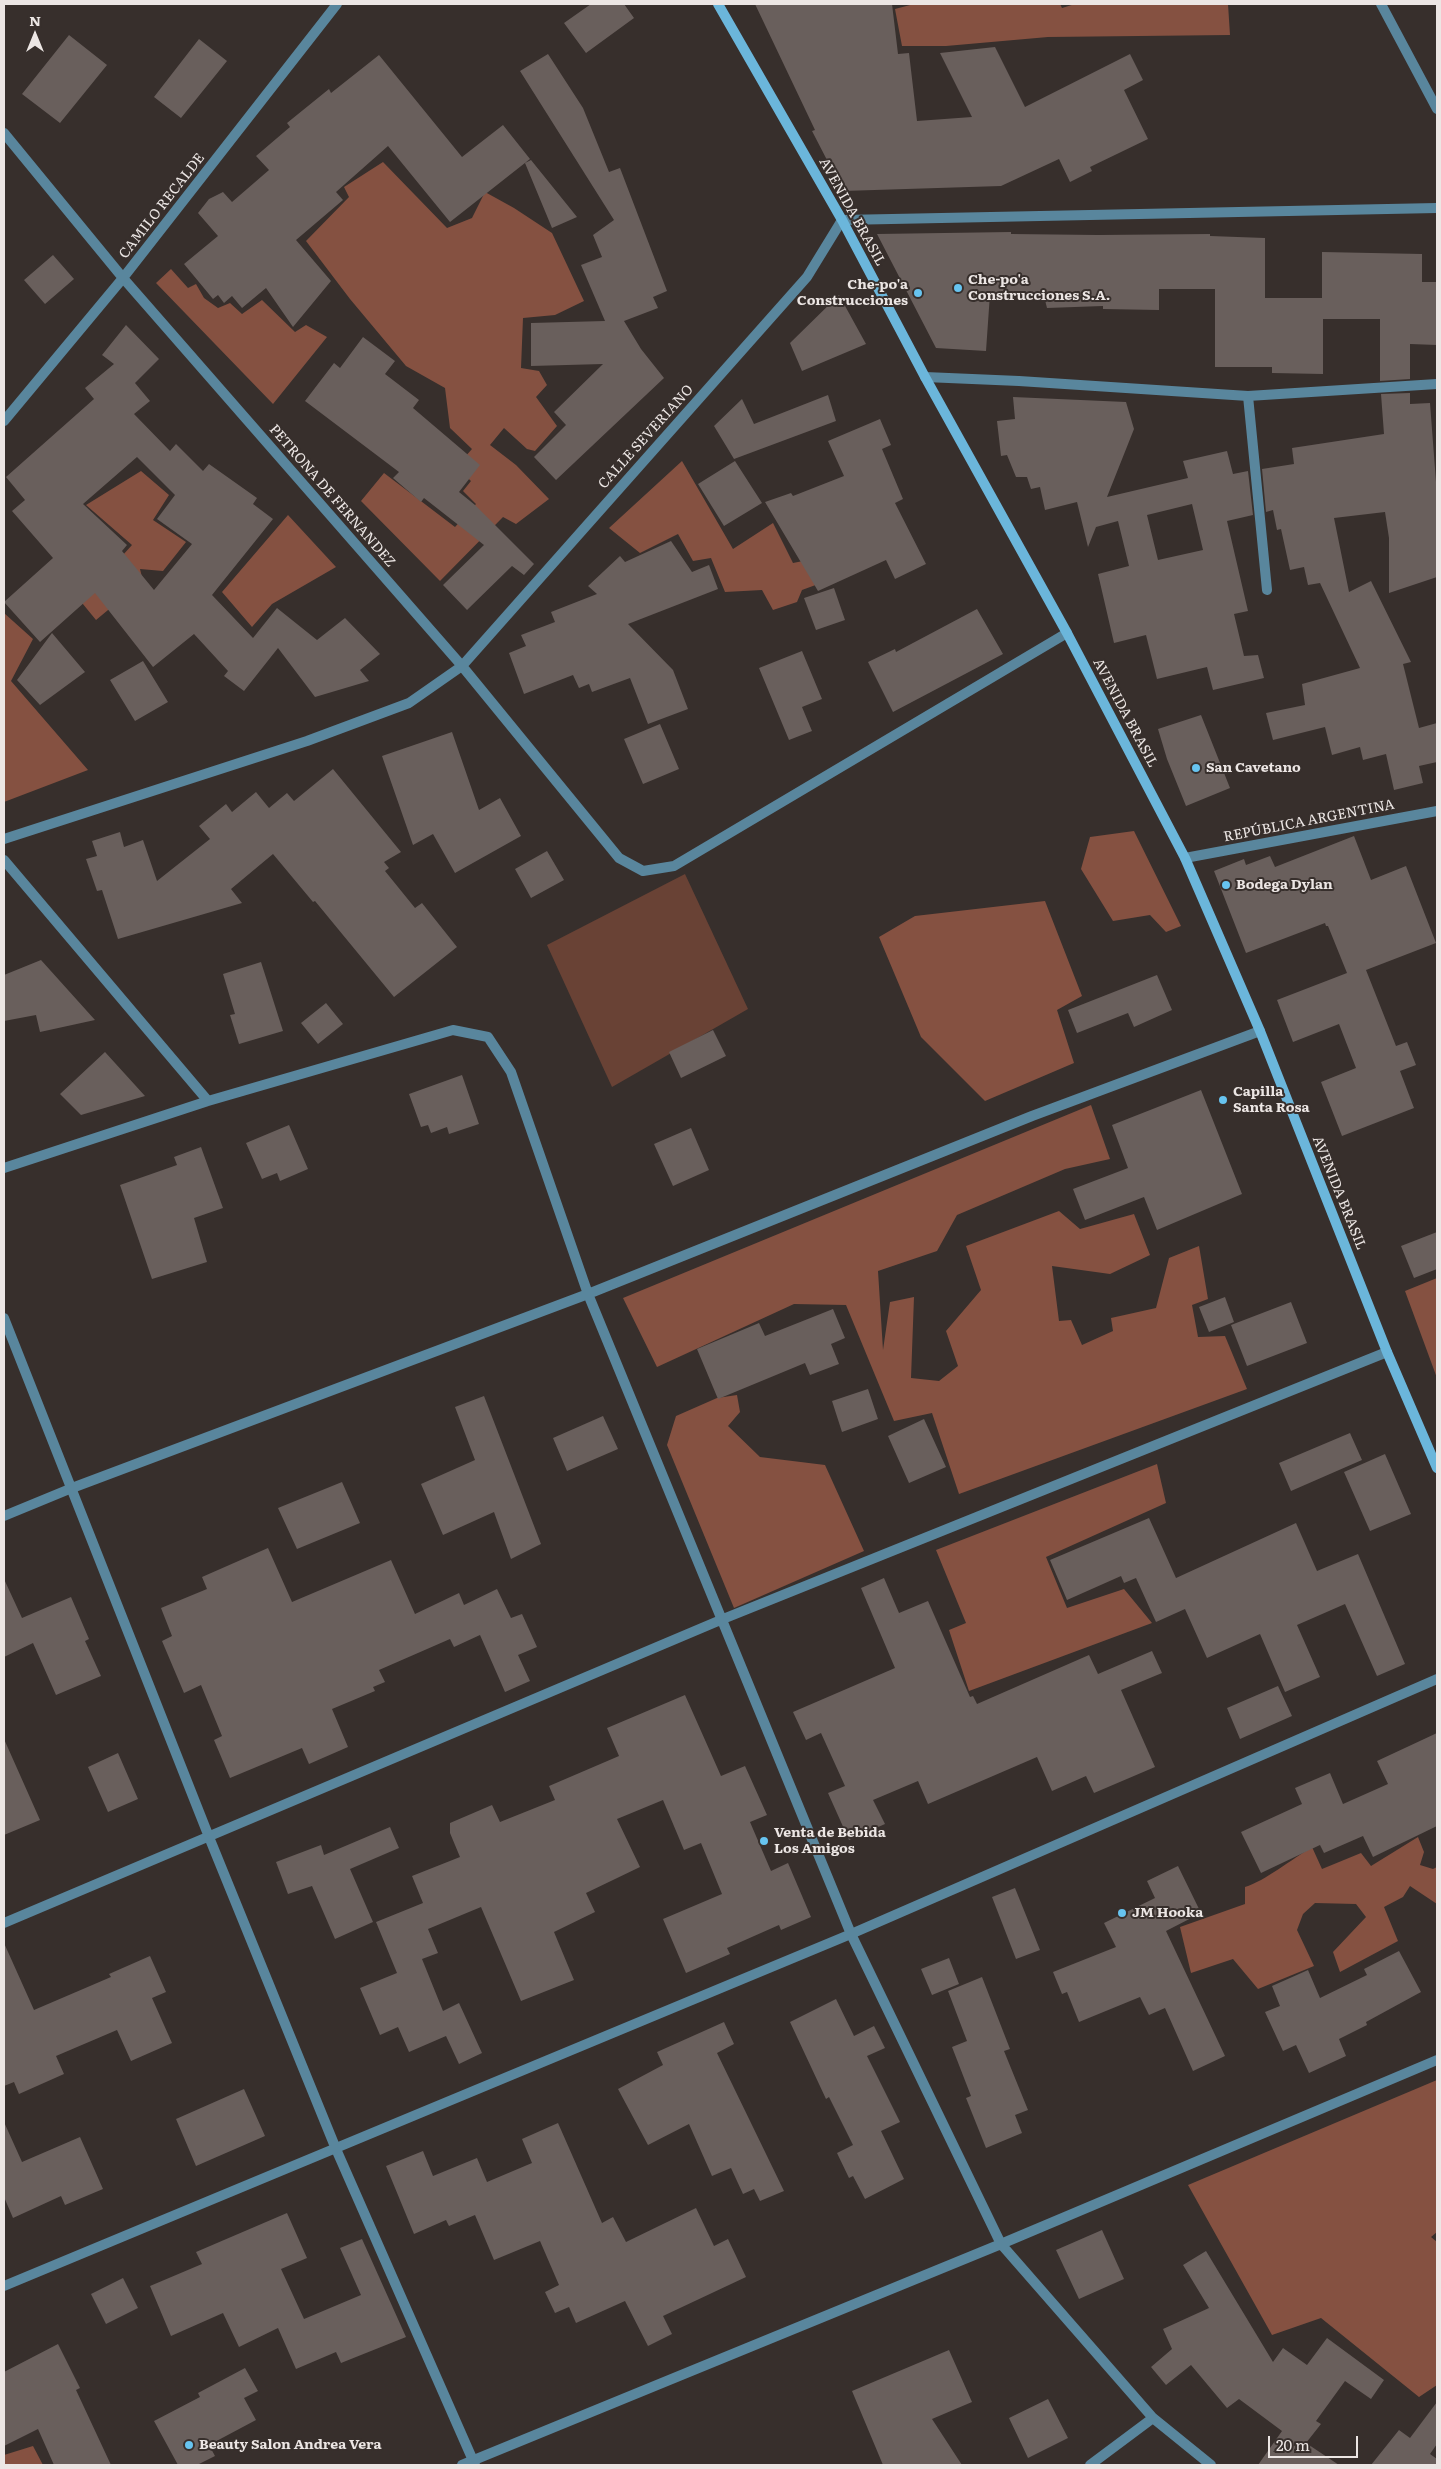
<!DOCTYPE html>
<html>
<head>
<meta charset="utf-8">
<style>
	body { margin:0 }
	#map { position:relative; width:1441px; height:2469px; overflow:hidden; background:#372f2c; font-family:Literata,serif }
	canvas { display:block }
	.frame { position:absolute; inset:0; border:5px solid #ece6e4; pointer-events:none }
	.north { position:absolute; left:10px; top:10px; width:50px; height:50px; -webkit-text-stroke:4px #372f2c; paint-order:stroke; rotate:0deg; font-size:14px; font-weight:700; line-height:20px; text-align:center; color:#ece6e4 }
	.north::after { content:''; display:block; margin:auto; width:18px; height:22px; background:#ece6e4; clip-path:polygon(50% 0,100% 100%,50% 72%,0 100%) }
	.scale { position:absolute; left:1268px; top:2436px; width:90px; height:22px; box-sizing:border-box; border:2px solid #ece6e4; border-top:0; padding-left:6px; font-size:15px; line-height:18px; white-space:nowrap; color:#ece6e4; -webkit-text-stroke:4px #372f2c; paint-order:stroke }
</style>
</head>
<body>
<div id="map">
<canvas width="1441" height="2469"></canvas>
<div class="frame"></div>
<div class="north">N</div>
<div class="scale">20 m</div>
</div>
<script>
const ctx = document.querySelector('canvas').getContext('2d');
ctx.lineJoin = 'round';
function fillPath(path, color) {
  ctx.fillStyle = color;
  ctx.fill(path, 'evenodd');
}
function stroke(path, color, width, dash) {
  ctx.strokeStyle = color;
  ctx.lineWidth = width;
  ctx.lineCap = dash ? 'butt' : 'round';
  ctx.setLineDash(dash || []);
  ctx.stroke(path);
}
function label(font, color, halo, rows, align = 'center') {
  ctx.font = font + ' Literata,serif';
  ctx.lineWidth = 4;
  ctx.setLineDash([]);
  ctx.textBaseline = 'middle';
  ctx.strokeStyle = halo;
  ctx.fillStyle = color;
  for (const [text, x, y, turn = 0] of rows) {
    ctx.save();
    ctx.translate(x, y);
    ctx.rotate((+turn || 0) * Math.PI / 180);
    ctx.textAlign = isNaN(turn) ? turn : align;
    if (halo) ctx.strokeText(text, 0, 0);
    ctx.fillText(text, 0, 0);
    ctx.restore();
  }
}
const green = new Path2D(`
	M685,874L748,1009L612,1087L547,945Z`);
const forest = new Path2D(`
	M914,4H1060L1062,8L1075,4H1228L1230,35L1048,37L946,46H902L895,9Z
	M383,162L447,228L472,218L485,192L514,208L552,233L584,301L555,315L523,318L521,368L539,371L547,385L536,397L557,426L535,451L527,449L504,428L490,445L516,465L549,499L516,524L503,517L440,581L361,501L384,473L455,527L476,504L463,491L471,481L456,467L472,449L450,428L445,388L406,366L350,299L306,241L349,197L344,187Z
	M171,269L188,288L196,284L204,298L218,308L230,303L242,314L262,300L295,332L306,325L327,337L273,404L156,283Z
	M682,461L733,549L773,523L793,563L813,559L821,583L802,590L797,602L773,610L762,590L725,592L711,558L693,561L678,534L640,553L609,528Z
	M141,471L169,495L153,520L186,542L163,571L140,569L143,581L96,620L78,598L85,597L132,545L86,505Z
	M288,515L336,567L272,604L252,627L222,592Z
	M4,613L33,639L11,681L88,770L4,802Z
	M1134,831L1181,926L1166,932L1150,915L1113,921L1081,869L1090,837Z
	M1045,901L1082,996L1057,1010L1074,1063L985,1101L921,1037L879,937L915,916Z
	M1091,1105L1110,1159L1065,1169L957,1215L937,1251L878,1271L883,1350L890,1302L914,1297L911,1378L939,1381L958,1366L946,1331L981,1290L966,1246L1059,1211L1080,1229L1134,1214L1150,1255L1110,1274L1052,1266L1059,1321L1071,1320L1082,1345L1113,1331L1111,1318L1156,1308L1169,1258L1199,1246L1208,1299L1192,1305L1198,1337L1225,1336L1247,1389L959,1494L932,1413L894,1421L846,1305L794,1304L657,1367L623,1298Z
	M1437,1278V1378L1405,1291Z
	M737,1395L740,1412L728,1426L760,1457L825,1465L864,1551L734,1608L667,1445L676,1416L717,1398Z
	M1157,1464L1166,1503L1046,1557L1067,1608L1124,1589L1152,1623L969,1691L949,1630L966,1623L936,1550Z
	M1418,1837L1424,1852L1420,1865L1433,1869L1437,1867V1904L1410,1886L1403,1897L1384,1907L1398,1941L1340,1972L1333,1952L1366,1917L1356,1904L1315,1903L1303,1914L1297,1930L1314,1966L1258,1989L1233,1959L1191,1973L1180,1927L1245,1904V1887C1265,1881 1292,1859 1312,1847L1322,1869L1361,1853L1371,1866Z
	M1437,2080V2232L1431,2237L1437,2242V2385L1419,2397L1321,2318L1272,2335L1188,2185Z
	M33,2446L43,2465H4V2455Z`);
const building = new Path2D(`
	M591,4H624L634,18L586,53L564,23Z
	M755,4H892L898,54L909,53L917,121L972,117L940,53L995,47L1025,107L1130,54L1143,80L1124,90L1148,139L1090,167L1092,171L1070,182L1059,159L1001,186L843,191L812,131L815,130Z
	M69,35L107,65L60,123L22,94Z
	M199,39L227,61L181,118L154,97Z
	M548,54L583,108L609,172L620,168L667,291L653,297L658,308L624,321L641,349L664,378L556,480L534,457L566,425L554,412L603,364L531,366V323L605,321L581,265L602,257L593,235L614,220L520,71Z
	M379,55L462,157L503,125L530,159L450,222L388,146L336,192L343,200L296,240L331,281L293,327L266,288L242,308L232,296L224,303L218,295L213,299L184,264L218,236L198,213L209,199L223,192L232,202L269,170L256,156L290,127L287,123L329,89L331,93Z
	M531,160L577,217L552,228L525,163Z
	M1011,232V234L1098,235L1210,234V236L1265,238V298H1322V252L1422,254V282H1437V345L1410,344V379L1380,381V319H1323V374L1272,373V367H1215V289H1159V310L1103,309V306L1047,308L1044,296L990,294L986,351L936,348L877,234Z
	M53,255L74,279L45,304L24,280Z
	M839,295L866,344L802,371L790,343Z
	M126,325L159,359L135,383L150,401L134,414L170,451L176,444L203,471L209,464L257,498L253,504L273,519L212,595L253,638L277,608L317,640L345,618L380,654L360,670L369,681L315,697L278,648L244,691L224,676L228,671L194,634L153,667L95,593L40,642L4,602L53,558L12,511L25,500L6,477L94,399L85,388L114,364L102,355ZM137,457L175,495L157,519L192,544L154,590L122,551L127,545L83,504Z
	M363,337L395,361L385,374L419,400L413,408L480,465L459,492L475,505L534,564L524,575L512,566L467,610L443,585L484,545L424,498L421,502L393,478L399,472L305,401L334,363L340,368Z
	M1410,393V404L1430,403L1437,495V577L1389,593V538L1385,512L1334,518L1349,592L1371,581L1411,662L1403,664L1419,728L1437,723V762L1419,766L1423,783L1394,790L1386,754L1363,760L1360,747L1332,755L1325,727L1273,740L1266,713L1305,705L1302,684L1360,668L1320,583L1308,585L1304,567L1290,570L1281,529L1277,530L1273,510L1266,512L1262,469L1294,464L1292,448L1384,434L1381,394Z
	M828,395L836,421L734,459L714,426L742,399L754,424Z
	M1013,397L1126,402L1134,429L1107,497L1188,478L1183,461L1227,451L1233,474L1248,471L1253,515L1227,521L1248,611L1234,614L1244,656L1258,655L1264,678L1213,690L1207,667L1157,679L1146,635L1114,643L1098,574L1129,566L1118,521L1096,527L1088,547L1077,502L1045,510L1040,487L1031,489L1027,477H1016L1007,455L1001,456L997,421L1015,419ZM1192,504L1203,550L1158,560L1147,515Z
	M880,419L891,445L882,449L903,499L895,503L926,564L895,579L886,560L818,591L765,502L791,493L793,496L844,476L828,441Z
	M735,461L762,503L724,526L698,484Z
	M671,541L692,572L709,565L718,589L628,624L673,670L688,709L648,724L630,678L592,692L589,684L579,688L573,675L524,694L509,653L526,646L521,635L555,622L551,612L597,594L588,586L620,556L625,562Z
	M834,588L845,620L816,630L804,598Z
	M977,609L1003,654L893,712L868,662L895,649L896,652Z
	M52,633L85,672L40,705L17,680Z
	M802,651L822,699L802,707L812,731L789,740L759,668Z
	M143,661L168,702L135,721L110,680Z
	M1201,715L1230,788L1186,806L1167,759L1158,729Z
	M660,724L679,769L643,784L624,739Z
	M452,732L479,810L500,798L521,836L455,873L433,834L413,845L382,756Z
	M333,769L401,852L384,862L389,868L385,871L415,908L422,903L457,947L394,997L315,901L313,902L273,854L231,889L242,903L118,939L102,890L97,891L86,859L97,856L92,841L120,832L124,847L143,840L157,881L210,839L199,826L226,804L232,812L256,792L269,808L287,793L294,801Z
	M1354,836L1371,880L1406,866L1436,943L1366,970L1396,1046L1407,1042L1416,1065L1400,1071L1414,1108L1342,1136L1321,1082L1356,1068L1339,1024L1293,1042L1277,1000L1347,973L1328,926H1326L1325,923L1246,953L1214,871L1244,859L1246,865L1270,856L1275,867Z
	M547,851L564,880L531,898L515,869Z
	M41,960L95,1020L40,1032L36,1015L4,1021V975Z
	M261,962L283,1031L239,1044L230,1015L235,1014L223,974Z
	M1157,975L1172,1010L1134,1027L1128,1013L1077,1033L1068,1010Z
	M326,1003L343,1024L318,1044L301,1023Z
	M713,1030L726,1056L681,1078L669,1052Z
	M105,1052L145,1096L81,1115L60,1094Z
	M462,1075L479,1124L449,1134L447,1127L431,1133L428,1125L421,1127L409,1094Z
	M1201,1090L1242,1194L1157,1230L1144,1197L1085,1220L1073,1189L1128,1168L1112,1125Z
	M289,1125L308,1169L280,1181L277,1173L262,1179L246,1143Z
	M691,1128L709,1170L673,1186L654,1144Z
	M201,1147L223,1208L194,1218L207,1262L152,1279L120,1185L177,1165L174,1157Z
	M1437,1232V1269L1414,1278L1401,1246Z
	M1225,1297L1234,1322L1209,1332L1199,1307Z
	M1291,1302L1307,1343L1247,1366L1231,1325Z
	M833,1309L845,1338L831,1344L839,1364L810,1375L805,1363L718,1399L697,1349L759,1323L765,1336Z
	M868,1389L878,1419L842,1432L832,1401Z
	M484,1396L541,1544L511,1559L494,1512L443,1535L421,1484L475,1460L455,1407Z
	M603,1416L618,1449L567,1471L553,1438Z
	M924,1419L946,1467L909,1483L888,1436Z
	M1350,1433L1362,1460L1291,1491L1279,1463Z
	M1385,1454L1411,1514L1370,1531L1344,1472Z
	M342,1482L360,1523L297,1549L278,1508Z
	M1149,1518L1176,1578L1296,1523L1317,1571L1358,1554L1405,1664L1377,1676L1345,1604L1297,1625L1320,1677L1285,1692L1260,1634L1207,1658L1185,1609L1156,1622L1136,1578L1124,1583L1121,1576L1067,1600L1050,1560Z
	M268,1548L292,1602L391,1560L415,1614L459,1593L464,1605L497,1589L511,1618L522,1614L537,1647L518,1655L530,1681L505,1692L480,1635L454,1647L450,1639L379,1670L385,1682L373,1687L375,1691L332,1709L348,1747L309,1764L302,1748L230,1778L214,1740L222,1736L201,1685L184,1693L162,1641L172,1636L161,1608L207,1589L202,1577Z
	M884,1578L899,1613L928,1601L970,1697L973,1696L977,1704L1089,1655L1098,1674L1152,1651L1162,1673L1121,1690L1155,1767L1094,1793L1086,1776L1052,1791L1037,1757L928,1804L918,1781L873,1800L885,1824L849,1840L828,1793L845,1786L821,1733L806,1740L793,1712L895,1668L861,1588Z
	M4,1579L22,1618L71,1597L89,1639L85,1641L101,1676L56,1695L33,1643L4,1657Z
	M1278,1686L1292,1716L1240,1739L1227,1708Z
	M685,1695L721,1776L745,1766L767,1815L750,1822L771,1871L788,1863L811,1917L781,1930L779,1925L727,1948L730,1954L686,1973L663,1919L722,1894L701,1843L684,1850L663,1800L617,1819L640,1867L586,1893L595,1912L554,1932L574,1980L521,2001L481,1907L428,1929L438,1953L422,1959L443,2011L459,2003L482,2053L459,2064L446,2036L409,2052L398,2027L380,2035L360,1988L397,1973L376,1922L423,1903L412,1876L460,1857L450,1833V1823L492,1805L500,1822L555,1800L549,1786L619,1756L607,1728Z
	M1437,1733V1826L1373,1857L1363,1836L1324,1853L1320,1845L1261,1873L1241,1832L1302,1804L1295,1788L1330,1773L1343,1804L1388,1784L1377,1761Z
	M4,1739L40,1820L4,1835Z
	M118,1753L138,1799L108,1812L88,1767Z
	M390,1827L399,1848L350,1869L373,1922L335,1939L312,1886L288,1894L276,1862L321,1845L324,1855Z
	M1178,1866L1201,1913L1166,1931L1225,2056L1193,2071L1165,2008L1149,2015L1140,1997L1079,2022L1067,1992L1062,1994L1053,1972L1116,1947L1104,1923L1155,1898L1147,1881Z
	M1015,1888L1040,1950L1016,1959L992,1897Z
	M4,1943L34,2010L111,1977L109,1974L150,1956L166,1992L152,1998L172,2043L131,2061L117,2030L56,2056L64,2074L19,2094L14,2082L4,2086Z
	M1399,1951L1421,1992L1366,2022L1367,2025L1339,2039L1346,2056L1309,2073L1296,2045L1283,2051L1265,2012L1280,2006L1272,1986L1308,1970L1320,1998L1367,1975L1364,1969Z
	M949,1958L959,1984L932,1995L921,1969Z
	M982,1977L1010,2049L1004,2051L1028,2110L1015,2115L1022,2133L986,2148L966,2098L971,2096L952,2047L967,2041L948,1991Z
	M836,1999L854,2036L874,2026L885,2048L867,2056L900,2122L881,2131L904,2179L865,2199L853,2176L849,2178L837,2153L853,2145L829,2097L826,2099L790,2022Z
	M724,2022L734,2044L717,2053L784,2191L760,2201L754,2189L743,2194L731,2168L712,2176L689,2124L648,2145L618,2089L663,2065L657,2052Z
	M244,2089L265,2136L196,2166L176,2119Z
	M4,2122L22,2162L80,2137L103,2189L65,2205L61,2196L13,2218L4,2197Z
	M558,2123L602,2223L613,2217L626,2242L696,2208L714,2246L728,2239L746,2277L663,2316L672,2334L648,2346L625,2301L576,2323L569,2307L555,2313L545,2292L559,2285L540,2241L494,2260L475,2215L449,2226L446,2220L414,2234L386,2166L423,2151L433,2176L477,2158L487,2182L532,2163L522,2139Z
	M287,2213L307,2258L281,2269L304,2319L361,2295L340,2248L362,2239L406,2337L341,2363L336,2352L296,2369L278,2328L239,2347L223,2313L171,2336L150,2286L202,2264L196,2252Z
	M1102,2230L1124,2279L1079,2299L1056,2250Z
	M1206,2251L1273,2362L1283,2348L1307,2365L1327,2338L1384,2380L1371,2399L1345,2381L1316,2421L1321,2424L1306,2443L1339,2465H1258L1282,2431L1239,2399L1227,2408L1191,2365L1166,2385L1151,2367L1172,2349L1163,2329L1209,2308L1183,2265Z
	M123,2278L138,2308L106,2324L91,2294Z
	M58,2344L80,2388L76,2390L111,2465H54L38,2429L4,2446V2372Z
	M949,2350L972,2402L932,2419L962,2465H883L852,2391Z
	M245,2368L258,2391L244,2398L256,2420L209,2445L215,2456L197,2465H178L154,2421L200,2397L198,2393Z
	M1048,2399L1068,2438L1028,2458L1009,2418Z
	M1437,2402V2444L1430,2454L1437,2459V2465H1371L1399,2430L1410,2438Z`);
const street = new Path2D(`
	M1381,4L1437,109
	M4,133L123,278L462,666L619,858L643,871L674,866L1067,633
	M925,377L1019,381L1248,396L1437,384
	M1248,396L1267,590
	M4,421L123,278L337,4
	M4,839L307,741L409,703L462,666L807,277L842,220L1437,208
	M1185,858L1437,811
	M4,860L208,1101
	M4,1168L208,1101L453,1030L488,1037L511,1072L588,1294L851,1934L1001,2244L1153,2418L1211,2465
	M4,1318L209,1837L336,2149L475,2465
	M4,1516L72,1488L588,1294L1032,1116L1260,1031
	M4,1923L723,1619L1387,1352
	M4,2286L851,1934L1437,1679
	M462,2465L1001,2244L1437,2060
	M1090,2465L1153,2418`);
const secondary = new Path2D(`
	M718,4L842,220L925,377L1067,633L1185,858L1260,1031L1387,1352L1437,1468`);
const markers = [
	[958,288,5,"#67c4f0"],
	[918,293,5,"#67c4f0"],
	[1196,768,5,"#67c4f0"],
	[1226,885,5,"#67c4f0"],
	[1223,1100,5,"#67c4f0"],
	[764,1841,5,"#67c4f0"],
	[1122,1913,5,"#67c4f0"],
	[189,2445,5,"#67c4f0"]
];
const streetNames = [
	["CAMILO RECALDE",162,206,-52],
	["AVENIDA BRASIL",852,212,61],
	["CALLE SEVERIANO",646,437,-48],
	["PETRONA DE FERNANDEZ",332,496,49],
	["AVENIDA BRASIL",1125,713,62],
	["REPÚBLICA ARGENTINA",1309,821,-11],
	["AVENIDA BRASIL",1339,1193,68]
];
const poiNames = [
	["Che-po'a",968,280],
	["Construcciones S.A.",968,296],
	["Che-po'a",908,285,"right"],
	["Construcciones",908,301,"right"],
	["San Cavetano",1206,768],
	["Bodega Dylan",1236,885],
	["Capilla",1233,1092],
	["Santa Rosa",1233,1108],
	["Venta de Bebida",774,1833],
	["Los Amigos",774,1849],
	["JM Hooka",1132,1913],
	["Beauty Salon Andrea Vera",199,2445]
];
fillPath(green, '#694235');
fillPath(forest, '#855141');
fillPath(building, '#695f5c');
stroke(street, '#59869d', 10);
stroke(secondary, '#6bb6db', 10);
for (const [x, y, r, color] of markers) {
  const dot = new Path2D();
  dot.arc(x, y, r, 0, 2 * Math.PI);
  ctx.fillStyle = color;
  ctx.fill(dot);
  stroke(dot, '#372f2c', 2);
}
label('14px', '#ece6e4', '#372f2c', streetNames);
label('bold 14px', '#ece6e4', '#372f2c', poiNames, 'left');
</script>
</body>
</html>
